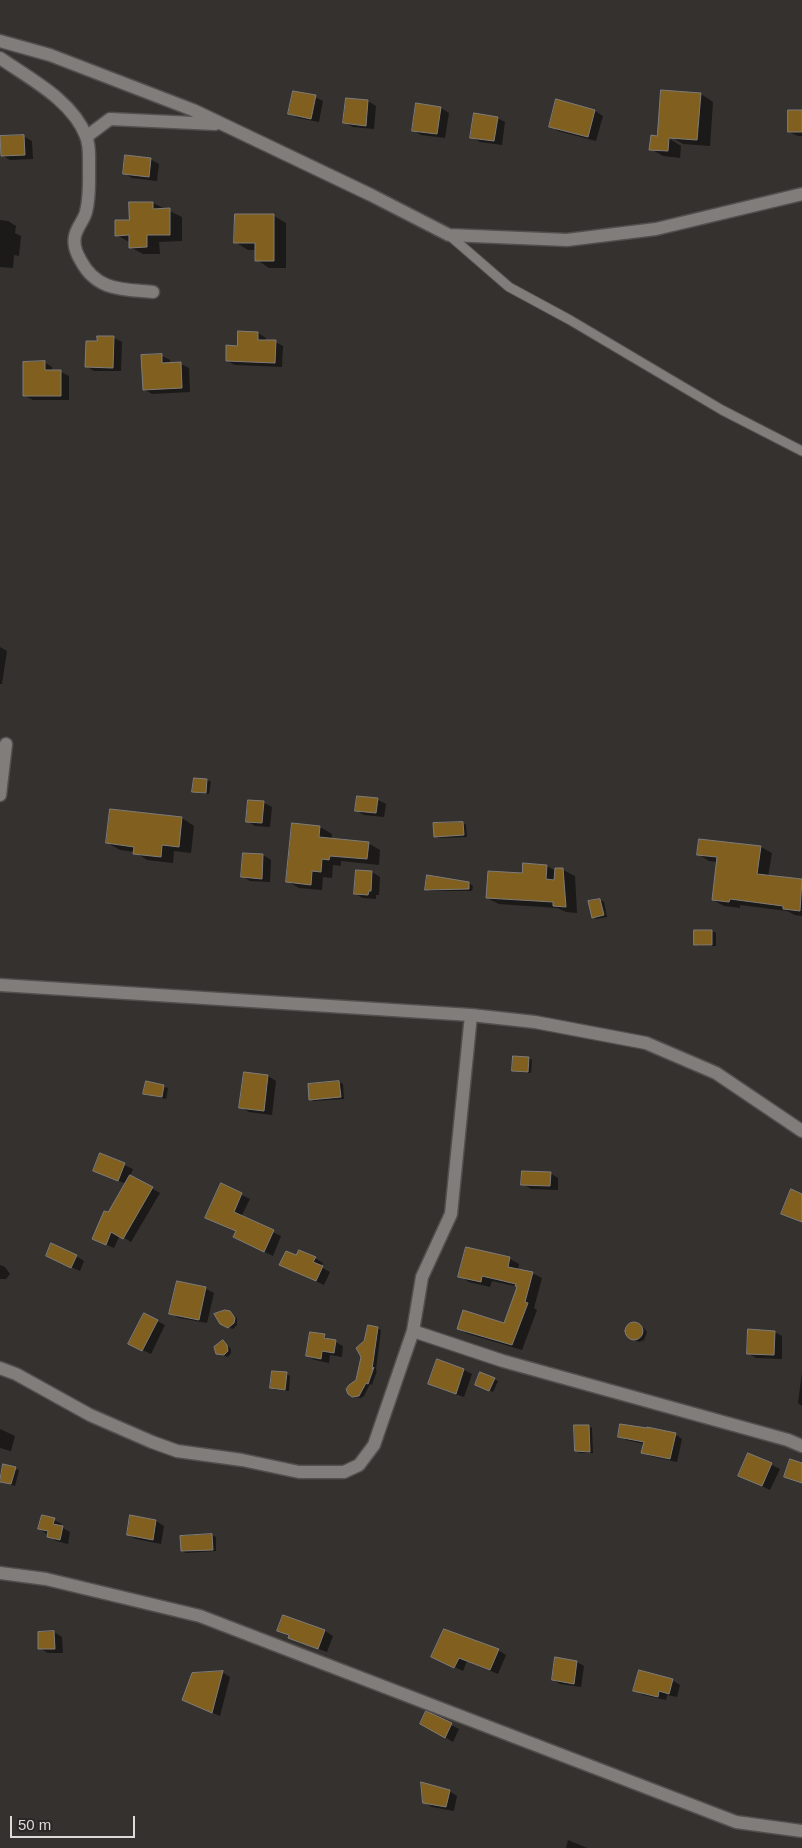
<!DOCTYPE html>
<html>
<head>
<meta charset="utf-8">
<style>
	body { margin:0 }
	#map { position:relative; width:802px; height:1848px; overflow:hidden; background:#34312f; font-family:Arial,sans-serif }
	canvas { display:block }
	.scale { position:absolute; left:10px; top:1816px; width:125px; height:22px; box-sizing:border-box; border:2px solid #dddbda; border-top:0; padding-left:6px; font-size:15px; line-height:18px; white-space:nowrap; color:#dddbda; -webkit-text-stroke:4px #2a2725; paint-order:stroke }
</style>
</head>
<body>
<div id="map">
<canvas width="802" height="1848"></canvas>
<div class="scale">50 m</div>
</div>
<script>
const ctx = document.querySelector('canvas').getContext('2d');
ctx.lineJoin = 'round';
function fillPath(path, color) {
  ctx.fillStyle = color;
  ctx.fill(path, 'evenodd');
}
function stroke(path, color, width, dash) {
  ctx.strokeStyle = color;
  ctx.lineWidth = width;
  ctx.lineCap = dash ? 'butt' : 'round';
  ctx.setLineDash(dash || []);
  ctx.stroke(path);
}
const shadow = new Path2D(`
	M701,94L713,102L710,146L683,144L670,136V139L681,146L680,158L663,156L651,149L658,137Z
	M315,97L323,101L319,122L298,118L290,114Z
	M368,101L376,106L374,129L353,127L344,122Z
	M557,101L595,111L603,116L596,141L558,131L550,126Z
	M441,108L449,113L445,138L421,135L413,130Z
	M802,112V136H798L789,132Z
	M497,118L505,122L502,145L480,142L472,137Z
	M23,136L32,141L33,159L10,160L2,155Z
	M150,159L159,164L157,181L132,178L124,173Z
	M153,203L182,217V241L159,242L160,254H143L130,247L129,242L117,235Z
	M274,216L286,223V268H269L257,260V250H248L235,242Z
	M0,220L8,221L16,226L15,233L21,236L19,256L14,255L13,268L0,267Z
	M258,333L266,338V341L275,342L283,346L282,367L235,365L227,361L239,347Z
	M114,338L122,342L121,371H94L86,366L98,342Z
	M162,356L170,360V364H181L189,368L190,392L152,394L144,389Z
	M44,362L52,367V372H61L69,376V400H33L25,396Z
	M0,647L7,651L2,684H0Z
	M195,779L207,780L211,782L209,794L197,793L194,791Z
	M378,800L386,804L384,817L364,815L356,810Z
	M264,803L272,807L270,827L255,826L247,821Z
	M182,818L194,826L191,853L174,851L173,863L147,860L135,852L120,850L108,843Z
	M463,823L466,825L467,837L439,838L436,836Z
	M293,824L320,827L332,834L331,840L368,843L380,850L379,865L341,861V866L333,865L332,878L323,877L322,890L299,888L287,881Z
	M761,847L772,853L768,877L802,881V916L795,915L787,911L740,905V908L724,906L713,900L718,862L709,861L698,854Z
	M263,855L271,860L270,882L250,881L242,876Z
	M547,866L556,871L563,870L575,876L577,913L566,912L557,908L499,904L487,898L523,874Z
	M357,871L372,872L380,877L379,895H376V899L363,898L355,894Z
	M428,877L469,883L473,886L472,891H430L426,889Z
	M600,900L604,902L607,917L596,919L593,917Z
	M712,931L716,933V946H699L696,944Z
	M529,1058L532,1060L531,1073L517,1072L514,1070Z
	M268,1076L276,1081L272,1115L249,1112L241,1107Z
	M339,1082L343,1084L344,1099L314,1101L310,1099Z
	M147,1083L168,1088L166,1099L144,1093Z
	M101,1155L133,1169L130,1176L160,1193L131,1242L120,1235L114,1248L101,1242L108,1214L126,1184L94,1170Z
	M550,1173L558,1178V1190L531,1189L523,1184Z
	M221,1185L250,1199L241,1217L281,1236L273,1256L243,1241L237,1232Z
	M467,1248L510,1259L519,1264L518,1270L532,1273L542,1278L534,1308L537,1310L522,1350L468,1334L458,1329L505,1324L519,1287L492,1281L490,1287L469,1282L460,1276Z
	M47,1256H76L84,1261L80,1271Z
	M297,1257L315,1258L323,1263L321,1267L330,1272L324,1285L289,1269Z
	M0,1265L5,1267L10,1274L6,1279H0Z
	M178,1282L206,1289L214,1293L207,1323L179,1318L171,1314Z
	M232,1314L237,1318V1325L233,1329L225,1326Z
	M157,1321L165,1325L151,1354L138,1348Z
	M632,1323L644,1328L647,1332L644,1340L639,1342L630,1338L626,1331L628,1326Z
	M377,1328L381,1330L376,1370L377,1371L372,1385L370,1384L364,1396L361,1398L354,1397L350,1395Z
	M774,1332L782,1336V1359L756,1358L748,1353Z
	M324,1336L343,1346L342,1357L330,1355L329,1363L315,1360L307,1356Z
	M223,1342L231,1349V1353L228,1357L217,1353Z
	M437,1360L464,1370L472,1374L464,1397L437,1388L429,1384Z
	M802,1372V1406L798,1403Z
	M286,1374L290,1376L289,1391L275,1390L272,1387Z
	M494,1379L498,1381L493,1392L480,1386Z
	M589,1426L592,1428L593,1453H580L576,1451Z
	M0,1429L15,1436L11,1451L0,1448Z
	M675,1434L682,1439L677,1462L650,1456L643,1452L644,1444L626,1440L619,1436Z
	M749,1454L780,1469L770,1490L740,1476Z
	M4,1465L19,1470L15,1486L0,1481Z
	M131,1517L156,1521L164,1526L161,1544L136,1539L128,1535Z
	M54,1520L62,1524L61,1527L70,1532L68,1544L56,1541L40,1529Z
	M212,1535L216,1537V1551L186,1553L182,1551Z
	M279,1630L325,1631L333,1636L327,1652L298,1642Z
	M54,1632L62,1637L63,1653H48L40,1648Z
	M498,1650L506,1655L498,1674L467,1661L463,1671L441,1661Z
	M577,1662L584,1666L581,1687L560,1684L553,1680Z
	M222,1672L230,1677L220,1716L192,1704Z
	M672,1680L680,1685L677,1697L667,1695L666,1700L643,1695L635,1690Z
	M422,1723L451,1725L459,1729L453,1742Z
	M449,1791L457,1796L454,1811L432,1807L424,1802Z
	M568,1840L587,1848H566Z`);
const building = new Path2D(`
	M661,90L701,93L697,140L669,138L668,151L649,150L651,135L657,136Z
	M293,91L316,95L311,119L288,114Z
	M346,98L368,100L366,126L343,123Z
	M556,99L595,110L588,137L549,127Z
	M416,103L441,107L437,134L412,131Z
	M788,110H802V132H788Z
	M474,113L498,117L494,141L470,138Z
	M24,135L25,155L1,156L0,136Z
	M125,155L151,158L149,177L123,174Z
	M129,202H153V209L170,208V235H147V247L129,248V235L115,236V220H129Z
	M235,214H274V261H255V243H234Z
	M238,331L258,332V340H276L275,363L226,361V345L237,346Z
	M97,336H114L113,368L85,367L86,341H97Z
	M162,354V363L181,362L182,388L143,390L141,355Z
	M45,361V370H61V396H23V362Z
	M194,778L207,779L206,793L192,792Z
	M357,796L378,798L376,813L355,811Z
	M248,800L264,801L262,823L246,822Z
	M110,809L182,817L179,847L162,845L161,857L133,854L134,847L106,843Z
	M463,822L464,835L434,837L433,823Z
	M292,823L320,826L319,837L369,842L367,859L330,856L329,860L322,859L321,872L312,871L311,885L286,882Z
	M699,839L761,846L757,874L802,879L800,911L783,909V906L730,899L729,902L712,900L717,857L697,855Z
	M243,853L263,854L262,879L241,877Z
	M523,863L547,865L546,879L554,880L555,868H563L566,907L553,906V902L486,898L488,871L522,873Z
	M356,870L372,871L371,891H369L368,895L354,894Z
	M427,875L469,882V889L425,890Z
	M600,899L604,915L592,918L588,901Z
	M694,930H712V945H694Z
	M513,1056L529,1057L528,1072L512,1071Z
	M244,1072L268,1075L264,1111L239,1108Z
	M146,1081L164,1085L162,1097L143,1094Z
	M339,1081L341,1097L309,1100L308,1084Z
	M100,1153L125,1163L118,1181L93,1171Z
	M522,1171L551,1172L550,1186L521,1185Z
	M130,1175L153,1187L123,1239L111,1232L106,1245L92,1239L104,1211L108,1212Z
	M221,1183L242,1193L234,1212L274,1230L264,1252L233,1237L236,1231L205,1218Z
	M791,1189L802,1194V1222L781,1214Z
	M51,1243L77,1255L71,1268L46,1256Z
	M466,1247L510,1257L508,1267L533,1272L525,1302L528,1303L512,1345L457,1329L463,1310L504,1323L517,1287L515,1286L516,1284L482,1276L481,1282L458,1277Z
	M299,1250L316,1257L313,1262L323,1266L316,1281L279,1265L286,1251L296,1255Z
	M177,1281L206,1287L199,1320L169,1314Z
	M225,1310L230,1311L235,1318L234,1323L228,1328L220,1324L214,1314Z
	M144,1313L158,1320L142,1351L128,1344Z
	M625 1331a9 9 0 1 1 18 0a9 9 0 1 1-18 0Z
	M368,1325L378,1327L372,1369L374,1367L368,1384L366,1383L359,1396L352,1397L348,1394L346,1389L349,1385L356,1380L361,1357L356,1348L364,1341Z
	M748,1329L775,1331L774,1355L747,1354Z
	M310,1332L325,1334L324,1338L336,1340L334,1353L322,1351L321,1359L306,1356Z
	M223,1340L227,1345L228,1351L224,1355L216,1354L214,1347Z
	M437,1359L464,1369L456,1394L428,1384Z
	M272,1371L287,1372L285,1390L270,1388Z
	M480,1372L495,1378L489,1391L475,1385Z
	M620,1424L647,1428V1427L676,1433L670,1459L641,1453L644,1442L618,1437Z
	M574,1425H589L590,1452L575,1451Z
	M748,1453L772,1463L762,1486L738,1476Z
	M790,1459L802,1463V1483L784,1477Z
	M3,1464L16,1467L11,1484L0,1482Z
	M42,1515L55,1518L53,1524L63,1526L60,1540L47,1537L48,1531L38,1529Z
	M130,1515L156,1520L153,1540L127,1535Z
	M212,1534L213,1550L181,1551L180,1536Z
	M283,1615L325,1630L318,1649L288,1638L289,1635L277,1631Z
	M444,1629L499,1649L490,1670L459,1658L454,1668L431,1657Z
	M54,1631L55,1649H38V1632Z
	M555,1657L577,1661L574,1684L552,1680Z
	M639,1670L673,1679L669,1694L659,1691L658,1697L633,1691Z
	M223,1671L212,1713L182,1700L192,1673Z
	M426,1711L452,1723L445,1738L420,1724Z
	M421,1782L450,1790L446,1807L423,1803Z`);
const lane = new Path2D(`
	M449,235L509,287L570,320L722,410L802,451`);
const street = new Path2D(`
	M0,41L50,55L193,110L371,195L449,235L567,240L656,229L802,194
	M0,58C30,79 72,100 86,136C90,146 89,157 89,166C89,181 90,197 86,212C84,220 77,227 75,236C73,245 76,253 81,261C97,291 122,289 153,292
	M86,137L110,119L215,124
	M0,795L6,744
	M0,985L471,1015L535,1022L646,1043L716,1073L802,1131
	M413,1331L503,1361L788,1440L802,1446
	M0,1368L16,1374L90,1415L152,1442L177,1451L242,1460L299,1472H344L359,1465L374,1445L413,1331L422,1277L451,1214L471,1015
	M0,1573L46,1579L200,1616L736,1822L802,1831`);
fillPath(shadow, '#0007');
fillPath(building, '#81601f');
stroke(building, '#7e7c79', 1);
stroke(lane, '#524f4e', 11);
stroke(street, '#524f4e', 15);
stroke(lane, '#817d7b', 9);
stroke(street, '#817d7b', 12);
</script>
</body>
</html>
